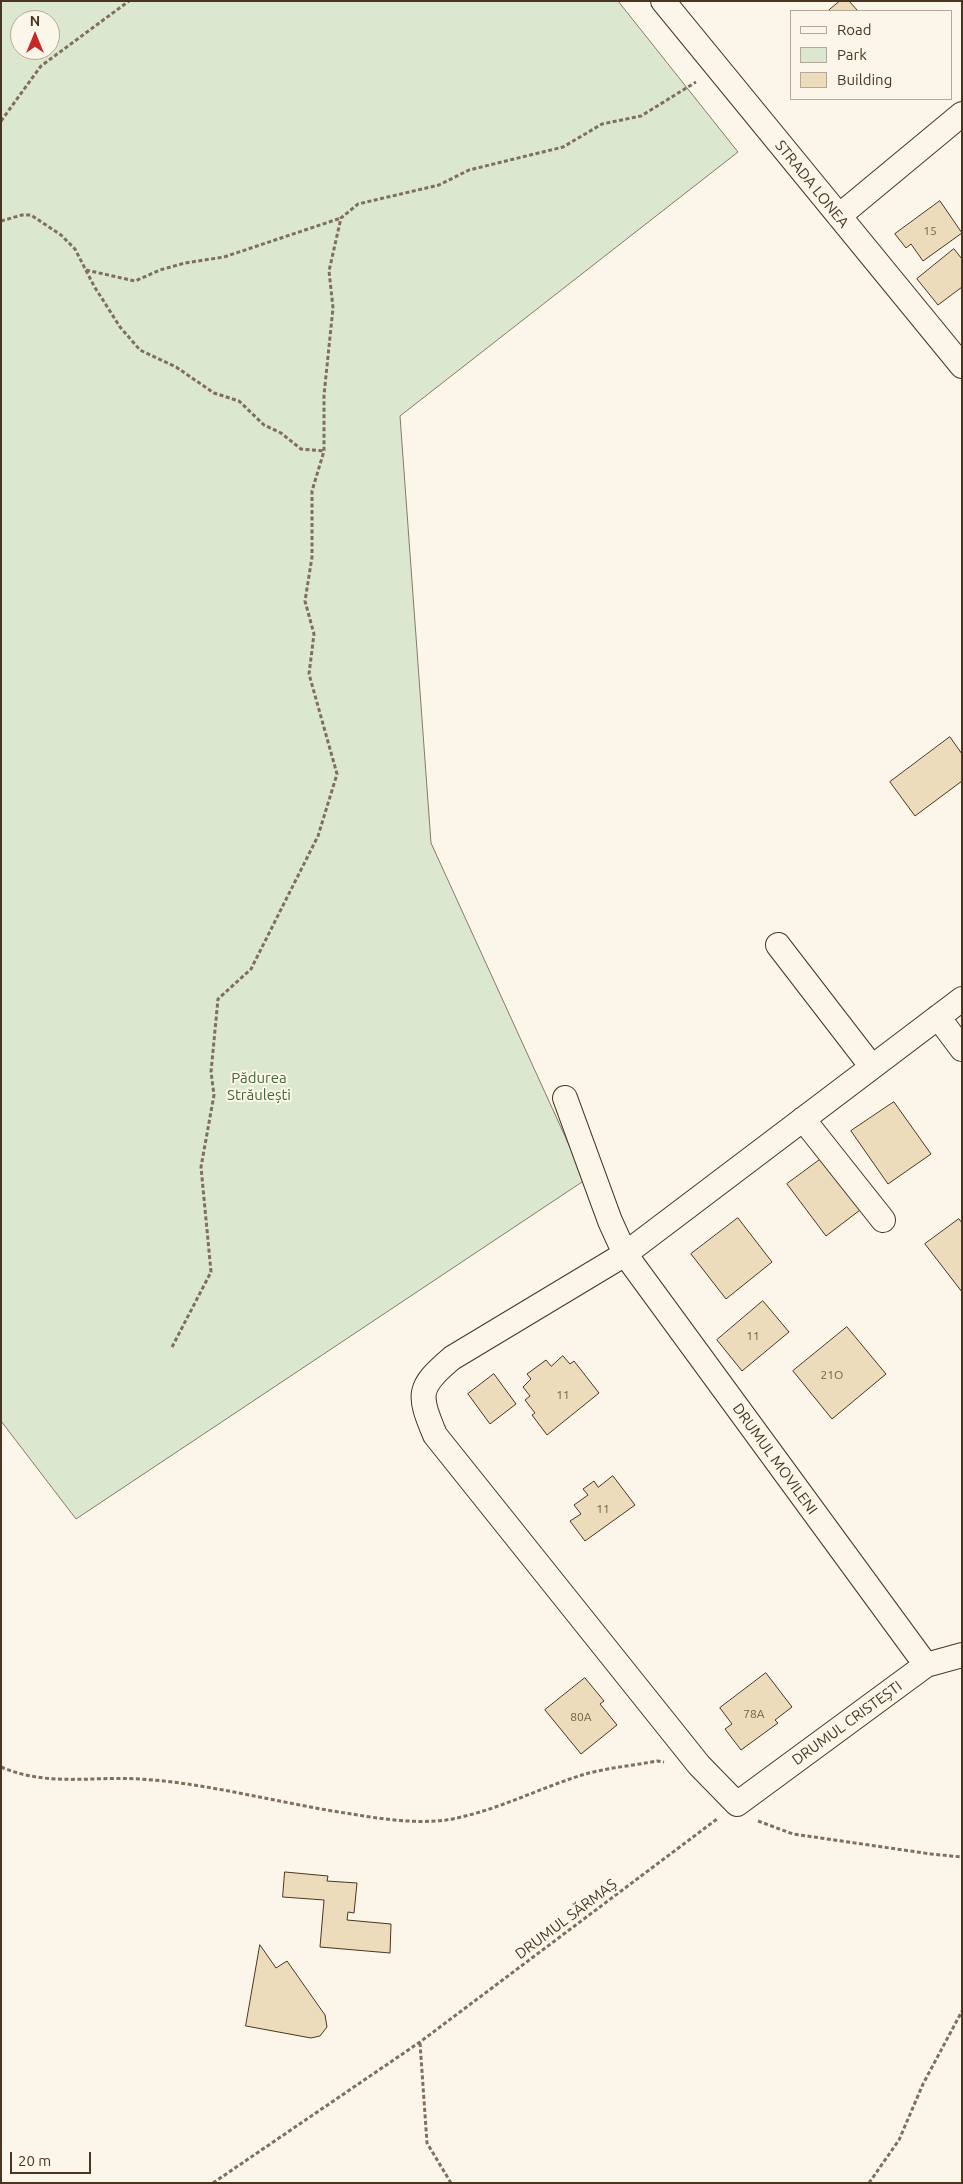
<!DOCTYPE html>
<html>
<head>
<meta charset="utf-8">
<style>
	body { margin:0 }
	#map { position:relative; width:963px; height:2184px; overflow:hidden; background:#fbf6e9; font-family:Ubuntu,sans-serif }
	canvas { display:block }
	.frame { position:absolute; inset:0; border:2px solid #4a3520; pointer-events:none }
	.legend { position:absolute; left:790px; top:10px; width:162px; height:90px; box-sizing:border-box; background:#fbf6e9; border:1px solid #b4a999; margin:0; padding:6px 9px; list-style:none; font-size:15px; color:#4a3520 }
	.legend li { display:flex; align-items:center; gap:10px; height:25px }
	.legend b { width:25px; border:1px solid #b4a999 }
	.north { position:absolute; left:10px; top:10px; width:50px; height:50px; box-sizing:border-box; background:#fbf6e9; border:1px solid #b4a999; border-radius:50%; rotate:0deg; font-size:14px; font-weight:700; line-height:20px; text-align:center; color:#4a3520 }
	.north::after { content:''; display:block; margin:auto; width:18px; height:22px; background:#c62828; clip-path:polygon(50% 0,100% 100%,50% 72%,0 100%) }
	.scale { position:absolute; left:10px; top:2152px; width:81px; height:22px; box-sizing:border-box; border:2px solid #4a3520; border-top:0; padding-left:6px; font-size:15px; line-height:18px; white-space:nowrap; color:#4a3520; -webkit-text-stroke:4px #fbf6e9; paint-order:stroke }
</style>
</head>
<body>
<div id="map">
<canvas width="963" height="2184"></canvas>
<div class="frame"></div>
<ul class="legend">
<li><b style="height:6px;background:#fbf6e9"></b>Road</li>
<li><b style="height:14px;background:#dce7d0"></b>Park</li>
<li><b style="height:14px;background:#ecdcbc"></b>Building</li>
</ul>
<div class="north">N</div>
<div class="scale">20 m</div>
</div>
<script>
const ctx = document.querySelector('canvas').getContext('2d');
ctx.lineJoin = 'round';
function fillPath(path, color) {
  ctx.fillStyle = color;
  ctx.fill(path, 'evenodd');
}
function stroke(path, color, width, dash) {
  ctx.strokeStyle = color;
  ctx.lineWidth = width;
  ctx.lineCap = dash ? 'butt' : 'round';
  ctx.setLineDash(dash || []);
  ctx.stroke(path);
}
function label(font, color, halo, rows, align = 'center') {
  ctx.font = font + ' Ubuntu,sans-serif';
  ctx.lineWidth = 4;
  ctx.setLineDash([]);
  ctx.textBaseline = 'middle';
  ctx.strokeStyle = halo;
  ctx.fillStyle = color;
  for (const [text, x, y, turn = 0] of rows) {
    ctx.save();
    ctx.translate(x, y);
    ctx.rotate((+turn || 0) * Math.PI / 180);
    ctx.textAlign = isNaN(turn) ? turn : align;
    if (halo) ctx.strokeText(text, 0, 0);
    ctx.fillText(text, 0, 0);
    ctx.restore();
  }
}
const green = new Path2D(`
	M1,1H618L738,152L400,416L431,843L585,1180L76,1519L1,1421ZM20,20H50V50H20Z`);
const building = new Path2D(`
	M840,1H849L858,11H828Z
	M940,201L962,233L923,261L911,244L906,248L895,234Z
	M954,249L962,259V287L938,305L917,279Z
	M950,737L962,754V781L915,816L890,782Z
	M894,1102L931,1154L888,1184L851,1131Z
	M825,1156L864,1207L826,1236L787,1184Z
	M738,1218L772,1262L726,1299L691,1254Z
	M959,1219L962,1223V1292L925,1244Z
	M763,1301L789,1332L742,1371L717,1340Z
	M847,1327L886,1374L832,1419L793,1371Z
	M563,1356L570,1364L574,1361L599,1393L547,1435L532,1415L535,1413L525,1400L530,1396L523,1387L531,1379L527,1374L546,1360L551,1366Z
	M494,1374L516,1404L490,1424L468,1394Z
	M613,1476L635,1505L585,1541L570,1521L581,1514L574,1505L588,1495L583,1489L594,1481L598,1487Z
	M766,1673L792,1707L775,1720L778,1723L741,1750L725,1729L732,1724L720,1708Z
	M585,1678L604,1701L600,1704L617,1725L581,1754L545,1710Z
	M285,1872L328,1876L327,1881L357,1883L354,1913L348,1912L347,1920L391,1924L390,1953L320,1947L324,1900L283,1897Z
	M260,1945L276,1968L287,1961L325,2015L327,2027L320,2036L311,2038L246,2026Z`);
const path = new Path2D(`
	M1,121L41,66L129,1
	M1,221L22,215H31L61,235L75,249L94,286L120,327L140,350L176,367L214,393L239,401L264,425L281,433L301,449L324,451
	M86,270L135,281L160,270L185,263L224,257L341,218
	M172,1347L211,1272L201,1167L214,1095L211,1072L218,999L251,969L318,836L337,774L309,674L314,634L305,601L312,557V491L324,451V395L333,308L329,271L341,218L358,204L439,185L469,170L563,147L602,124L641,116L696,82
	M1,1767C48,1787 91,1776 139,1779C209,1783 282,1804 352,1814C381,1819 416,1824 446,1820C491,1813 535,1790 579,1776C603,1768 631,1766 657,1761L664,1762
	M758,1821L793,1834L931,1854L962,1857
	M420,2043L427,2143L451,2183
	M213,2183L420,2042L717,1819
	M869,2183L899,2140L923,2084L962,2011`);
const minor = new Path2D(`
	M663,1L962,366
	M839,216L962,114
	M778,945L872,1067
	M962,999L625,1254L452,1358C417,1388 418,1394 435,1435L699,1765L737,1804L926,1665L962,1655
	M938,1017L962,1049
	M565,1098L610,1221L625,1254L926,1665
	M803,1119L883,1220`);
const numberNames = [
	["15",930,231],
	["11",753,1336],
	["21O",832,1375],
	["11",563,1395],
	["11",603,1509],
	["78A",754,1714],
	["80A",581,1717]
];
const streetNames = [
	["STRADA LONEA",812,184,51],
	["DRUMUL MOVILENI",775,1459,54],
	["DRUMUL CRISTEȘTI",847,1723,-36],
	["DRUMUL SĂRMAȘ",566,1919,-37]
];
const parkNames = [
	["Pădurea",259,1078],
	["Străulești",259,1095]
];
fillPath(green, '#dce7d0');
stroke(green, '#887966', 1);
fillPath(building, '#ecdcbc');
stroke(building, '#4a3520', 1);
stroke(minor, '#4a3520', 26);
stroke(path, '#7f6f5c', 3, [4, 2.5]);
stroke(minor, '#fbf6e9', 24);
label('12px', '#725f47', null, numberNames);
label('15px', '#4a3520', '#fbf6e9', streetNames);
label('15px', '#436837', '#fbf6e9', parkNames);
</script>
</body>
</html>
